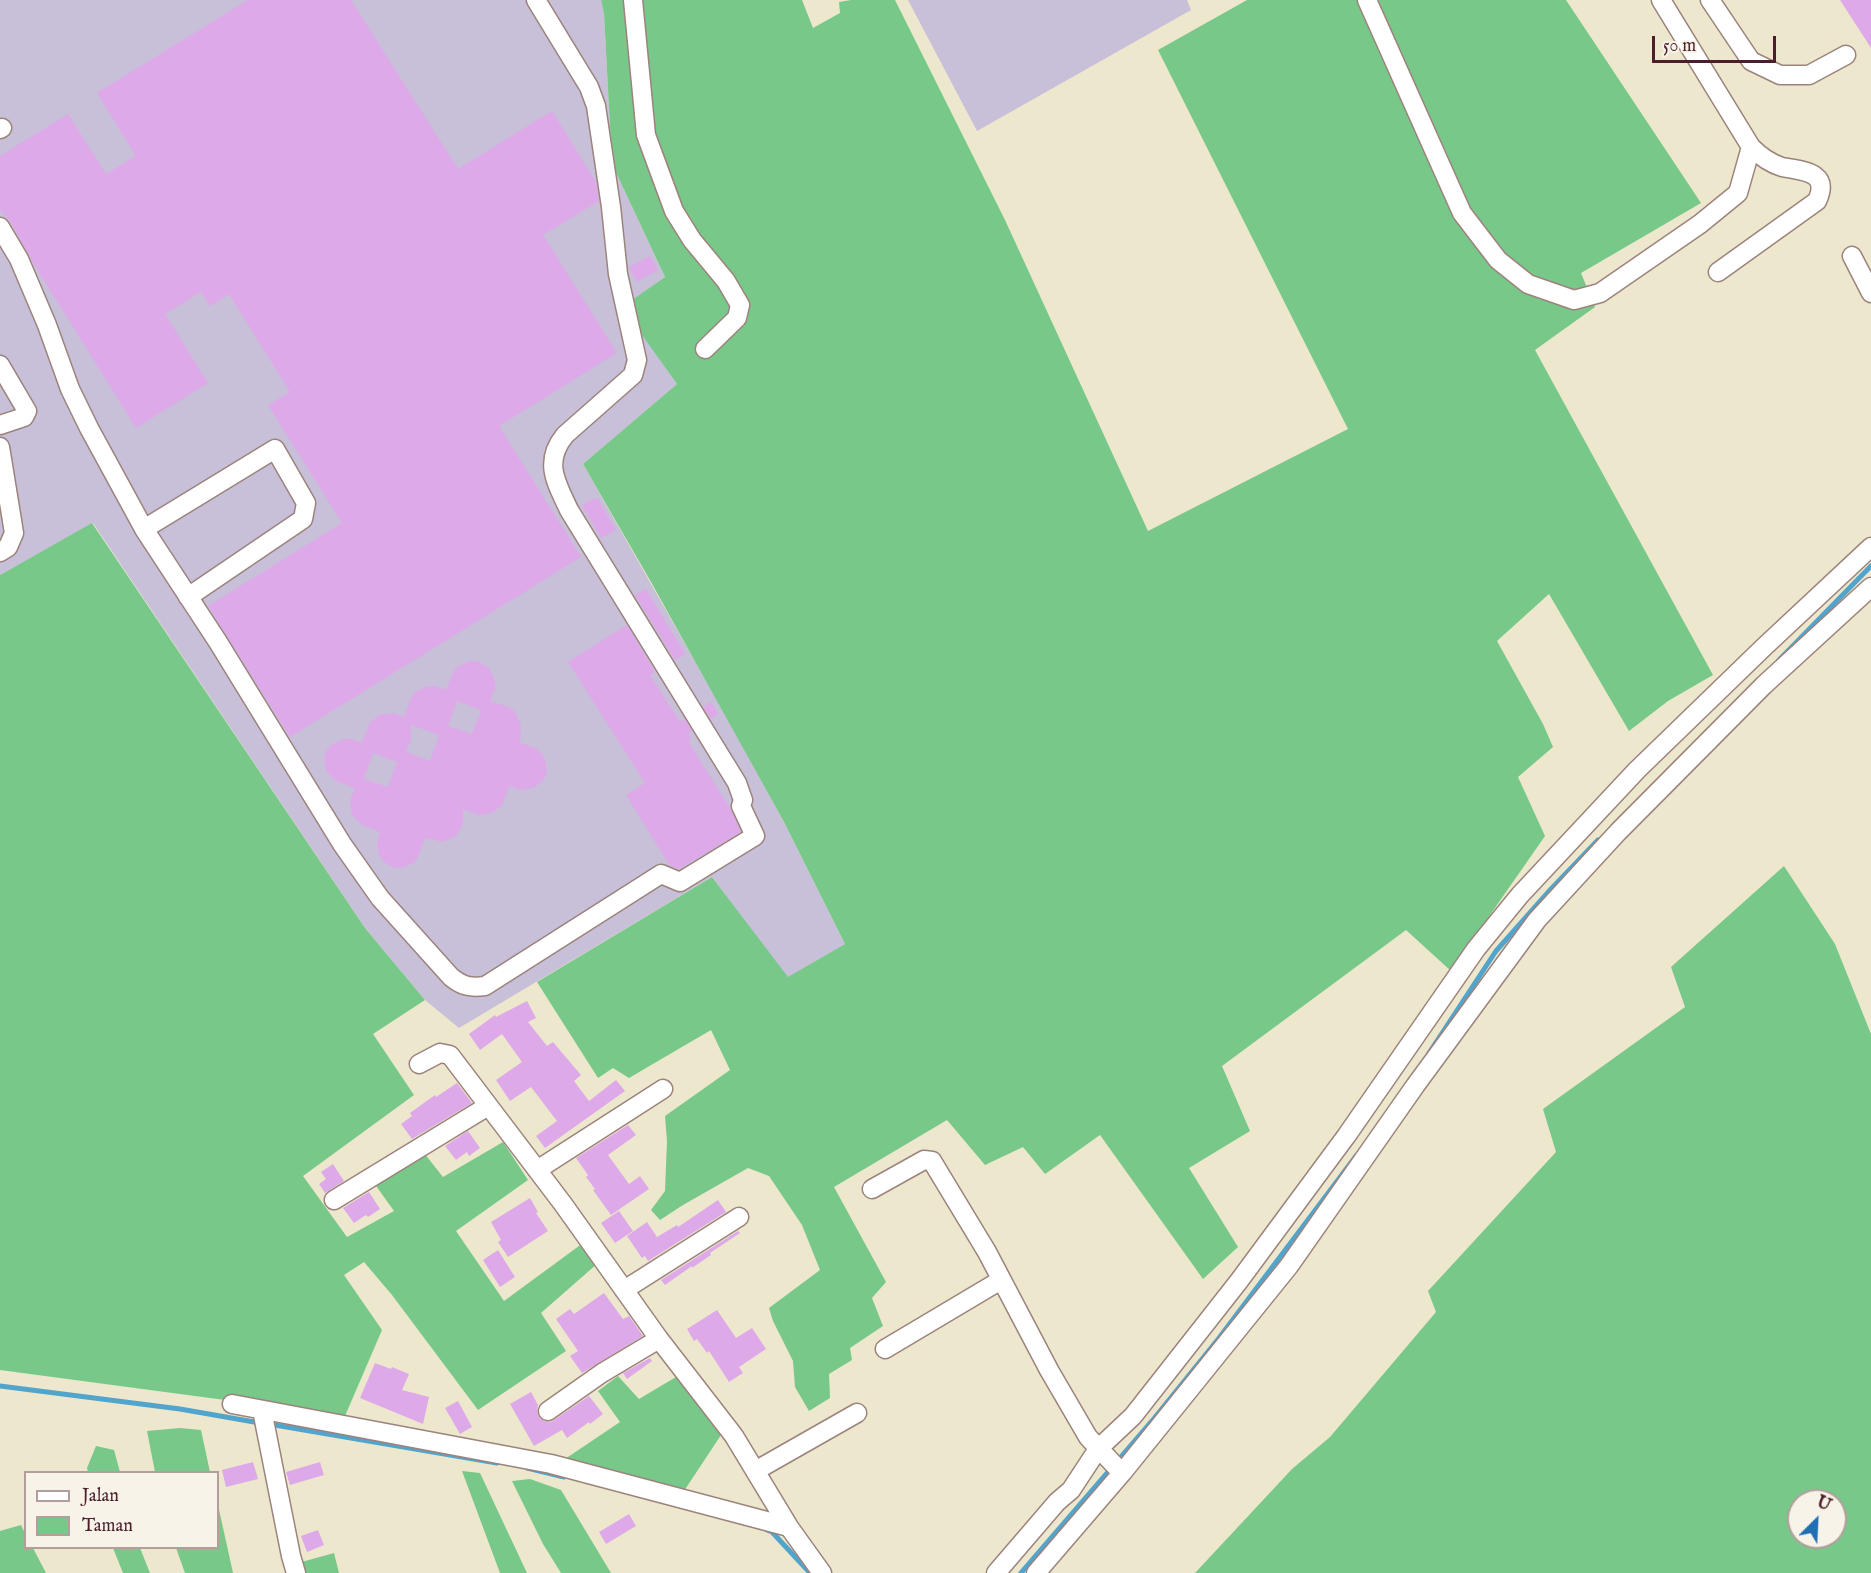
<!DOCTYPE html>
<html>
<head>
<meta charset="utf-8">
<style>
	body { margin:0 }
	#map { position:relative; width:1871px; height:1573px; overflow:hidden; background:#ede7cd; font-family:"IM FELL English",serif }
	canvas { display:block }
	.legend { position:absolute; left:24px; top:1471px; width:195px; height:78px; box-sizing:border-box; background:#f7f3e8; border:2px solid #b29e9c; margin:0; padding:8px 10px; list-style:none; font-size:18px; color:#4a1f2b }
	.legend li { display:flex; align-items:center; gap:12px; height:30px }
	.legend b { width:30px; border:2px solid #b29e9c }
	.north { position:absolute; left:1787px; top:1489px; width:60px; height:60px; box-sizing:border-box; background:#f7f3e8; border:2px solid #b29e9c; border-radius:50%; rotate:24deg; font-size:16px; font-weight:700; line-height:24px; text-align:center; color:#4a1f2b }
	.north::after { content:''; display:block; margin:auto; width:21px; height:27px; background:#1f6fb2; clip-path:polygon(50% 0,100% 100%,50% 72%,0 100%) }
	.scale { position:absolute; left:1652px; top:36px; width:124px; height:27px; box-sizing:border-box; border:3px solid #4a1f2b; border-top:0; padding-left:8px; font-size:18px; line-height:21px; white-space:nowrap; color:#4a1f2b; -webkit-text-stroke:4px #f7f3e8; paint-order:stroke }
</style>
</head>
<body>
<div id="map">
<canvas width="1871" height="1573"></canvas>
<ul class="legend">
<li><b style="height:8px;background:#fff"></b>Jalan</li>
<li><b style="height:16px;background:#78c88a"></b>Taman</li>
</ul>
<div class="north">U</div>
<div class="scale">50 m</div>
</div>
<script>
const ctx = document.querySelector('canvas').getContext('2d');
ctx.lineJoin = 'round';
function fillPath(path, color) {
  ctx.fillStyle = color;
  ctx.fill(path, 'evenodd');
}
function stroke(path, color, width, dash) {
  ctx.strokeStyle = color;
  ctx.lineWidth = width;
  ctx.lineCap = dash ? 'butt' : 'round';
  ctx.setLineDash(dash || []);
  ctx.stroke(path);
}
const industrial = new Path2D(`
	M0,0H601L604,14L612,164L665,277L623,307L677,384L583,464L718,702L784,822L845,944L788,978L712,877L459,1028L425,1000L365,928L93,523L0,575Z
	M908,0H1187L1191,10L977,131Z`);
const green = new Path2D(`
	M601,0H802L813,28L840,13L839,2L851,0H895L1005,220L1148,531L1348,429L1158,50L1247,0H1566L1701,203L1581,273L1595,307L1535,350L1713,675L1668,701L1629,731L1549,594L1497,641L1543,724L1553,747L1518,777L1545,836L1451,971L1406,930L1222,1066L1250,1131L1189,1168L1238,1247L1203,1279L1100,1135L1045,1174L1023,1147L985,1165L947,1120L834,1187L886,1282L872,1298L883,1326L850,1348L852,1360L829,1374L830,1398L809,1411L795,1387L793,1361L773,1321L769,1308L820,1270L802,1225L769,1176L748,1168L683,1205L660,1220L651,1210L665,1191L667,1141L665,1116L730,1070L711,1030L629,1078L613,1068L598,1078L537,982L712,877L788,977L845,944L784,822L651,582L583,464L677,384L622,307L665,277L612,164L604,14Z
	M92,523L365,928L425,1000L373,1034L414,1095L303,1176L347,1237L394,1211L374,1183L424,1153L443,1177L503,1142L528,1180L456,1231L504,1301L583,1243L598,1263L541,1313L566,1351L478,1410L392,1295L364,1262L344,1275L382,1330L345,1416L0,1370V575Z
	M1784,866L1835,944L1871,1034V1573H1195L1292,1469L1330,1437L1436,1312L1428,1291L1556,1152L1543,1109L1685,1007L1671,967ZM1799,1501H1835V1537H1799Z
	M618,1376L639,1399L676,1377L681,1378L723,1432L684,1491L565,1459L620,1422L598,1391Z
	M180,1428L201,1430L210,1472H155L147,1431Z
	M96,1446L114,1450L120,1472H88L87,1468Z
	M462,1471L480,1473L527,1573H500Z
	M530,1479L561,1490L611,1573H561L543,1544L512,1481Z
	M218,1505L233,1573H185L176,1548H218Z
	M21,1525L25,1533L26,1548H33L46,1573H0V1531Z
	M113,1548H140L150,1573H123Z
	M334,1553L339,1573H302L298,1563Z`);
const stream = new Path2D(`
	M1779,660L1871,566
	M1429,1053L1496,951L1551,889L1598,840
	M0,1386L180,1409L260,1423
	M269,1424L497,1463
	M527,1468L564,1477
	M767,1530L772,1532L810,1573
	M1021,1573L1152,1421L1219,1338L1356,1156`);
const building = new Path2D(`
	M248,0H351L458,169L552,111L596,182L599,201L543,235L617,353L499,426L581,557L290,737L208,606L342,523L268,405L290,392L229,294L210,306L201,292L165,314L208,383L136,428L32,261L10,221L0,210V156L68,114L106,174L136,156L97,93Z
	M1840,0H1871V48Z
	M650,256L658,270L637,282L629,267Z
	M593,499H598L616,530L601,538L582,505Z
	M646,589L685,654L675,660L635,595Z
	M627,625L655,672L650,675L680,722L685,719L692,731L688,734L691,739L688,741L730,808L741,832L679,869L670,866L626,795L645,783L568,662Z
	M469,661H477L489,668L495,681V688L490,701L509,707L515,712L521,725L520,743L536,748L541,753L545,759L547,773L544,779L534,788L520,790L509,786L503,804L492,813L479,815L463,809V824L456,836L443,842L425,838L418,857L414,863L401,868H394L383,861L379,855L377,842L380,832L362,825L352,815L350,801L355,788L336,781L326,771L324,757L327,750L331,745L344,739H351L362,743L369,724L379,715L393,713L404,717L411,698L415,692L428,686H435L446,690L453,673L457,667ZM457,701L481,710L472,734L448,726ZM411,725L439,735L430,761L406,752L411,740ZM373,753L397,762L388,787L364,779Z
	M711,702L718,714L711,719L703,707Z
	M527,1001L536,1018L528,1022L547,1046L553,1042L581,1075L574,1081L589,1101L616,1080L625,1091L545,1148L536,1136L557,1121L531,1087L510,1101L496,1080L522,1062L502,1034L480,1050L469,1034L495,1015L496,1017Z
	M457,1083L472,1103L412,1139L401,1124L412,1116L410,1113L435,1095L436,1097Z
	M628,1125L636,1135L608,1155L629,1184L640,1176L649,1189L611,1215L593,1190L595,1189L586,1177L588,1175L576,1158Z
	M468,1131L480,1148L469,1156L467,1152L456,1160L445,1146Z
	M333,1164L344,1181L325,1193L319,1184L326,1179L321,1172Z
	M369,1192L380,1209L368,1217L366,1215L354,1223L343,1208Z
	M530,1198L538,1212L536,1213L548,1231L508,1257L498,1242L501,1240L491,1222Z
	M718,1200L726,1212L648,1261L645,1256L642,1258L627,1236L647,1222L657,1237L677,1225L678,1227Z
	M619,1211L633,1231L615,1243L601,1223Z
	M738,1231L740,1233L710,1253L711,1255L692,1268V1266L665,1285L661,1280Z
	M498,1250L515,1277L500,1287L483,1260Z
	M604,1293L623,1319L629,1316L643,1336L582,1373L570,1356L578,1351L556,1319L570,1309L574,1314Z
	M717,1310L736,1338L752,1328L766,1349L739,1367L743,1373L729,1382L709,1351L707,1353L697,1339L694,1341L687,1329Z
	M650,1358L652,1361L627,1379L623,1373Z
	M375,1363L391,1369L392,1367L409,1374L402,1390L429,1397L423,1424L360,1398Z
	M531,1392L538,1405L537,1411L539,1417L544,1421L550,1422L554,1420L589,1396L603,1414L590,1424L589,1422L567,1438L562,1430L534,1446L510,1404Z
	M458,1401L472,1427L460,1434L445,1408Z
	M253,1462L258,1479L226,1487L222,1470Z
	M320,1462L324,1475L290,1485L286,1472Z
	M629,1514L636,1526L606,1544L599,1532Z
	M318,1530L324,1545L307,1552L301,1536Z`);
const minor = new Path2D(`
	M633,0L646,135L674,211L692,240L726,281L740,305L737,318L705,349
	M1367,0L1462,213L1498,260L1528,284L1574,300L1600,293L1700,224L1738,193L1751,147
	M1661,0L1751,147C1760,156 1769,163 1782,167C1802,171 1831,171 1817,201L1718,272
	M1710,0L1751,61L1780,75H1809L1846,55
	M0,129L2,128
	M0,227L19,259L47,325L70,389L89,428L144,529L218,642L342,844L380,898L451,977C462,986 470,988 485,986L661,874L680,882L755,836L741,806L743,800L737,783L569,510C556,482 543,462 565,435L633,375L637,360L618,274L611,207L596,106L589,87L536,0
	M1852,256L1871,293
	M0,365L27,411L24,417L0,425
	M0,447L14,533L8,547L0,552
	M144,529L275,449L306,503L303,519L188,597
	M419,1064L440,1053L450,1055L563,1204L659,1339L734,1436L789,1527L822,1573
	M537,1170L663,1089
	M872,1189L924,1160L932,1161L987,1252L1049,1370L1088,1437L1122,1473
	M334,1200L488,1106
	M624,1290L739,1217
	M885,1349L1001,1280
	M232,1404L551,1464L789,1527
	M262,1410L291,1556L296,1573
	M548,1411L602,1373L659,1339
	M755,1471L857,1413
	M996,1573L1057,1502L1071,1490L1098,1449L1133,1416L1239,1281L1347,1135L1476,949L1520,895L1637,770L1764,647L1871,547
	M1036,1573L1122,1473L1289,1266L1415,1086L1537,920L1618,832L1764,685L1871,587`);
fillPath(industrial, '#c8bfd8');
fillPath(green, '#78c88a');
stroke(stream, '#51a4cc', 5);
fillPath(building, '#dea9e9');
stroke(minor, '#9c837c', 21);
stroke(minor, '#fff', 18);
</script>
</body>
</html>
